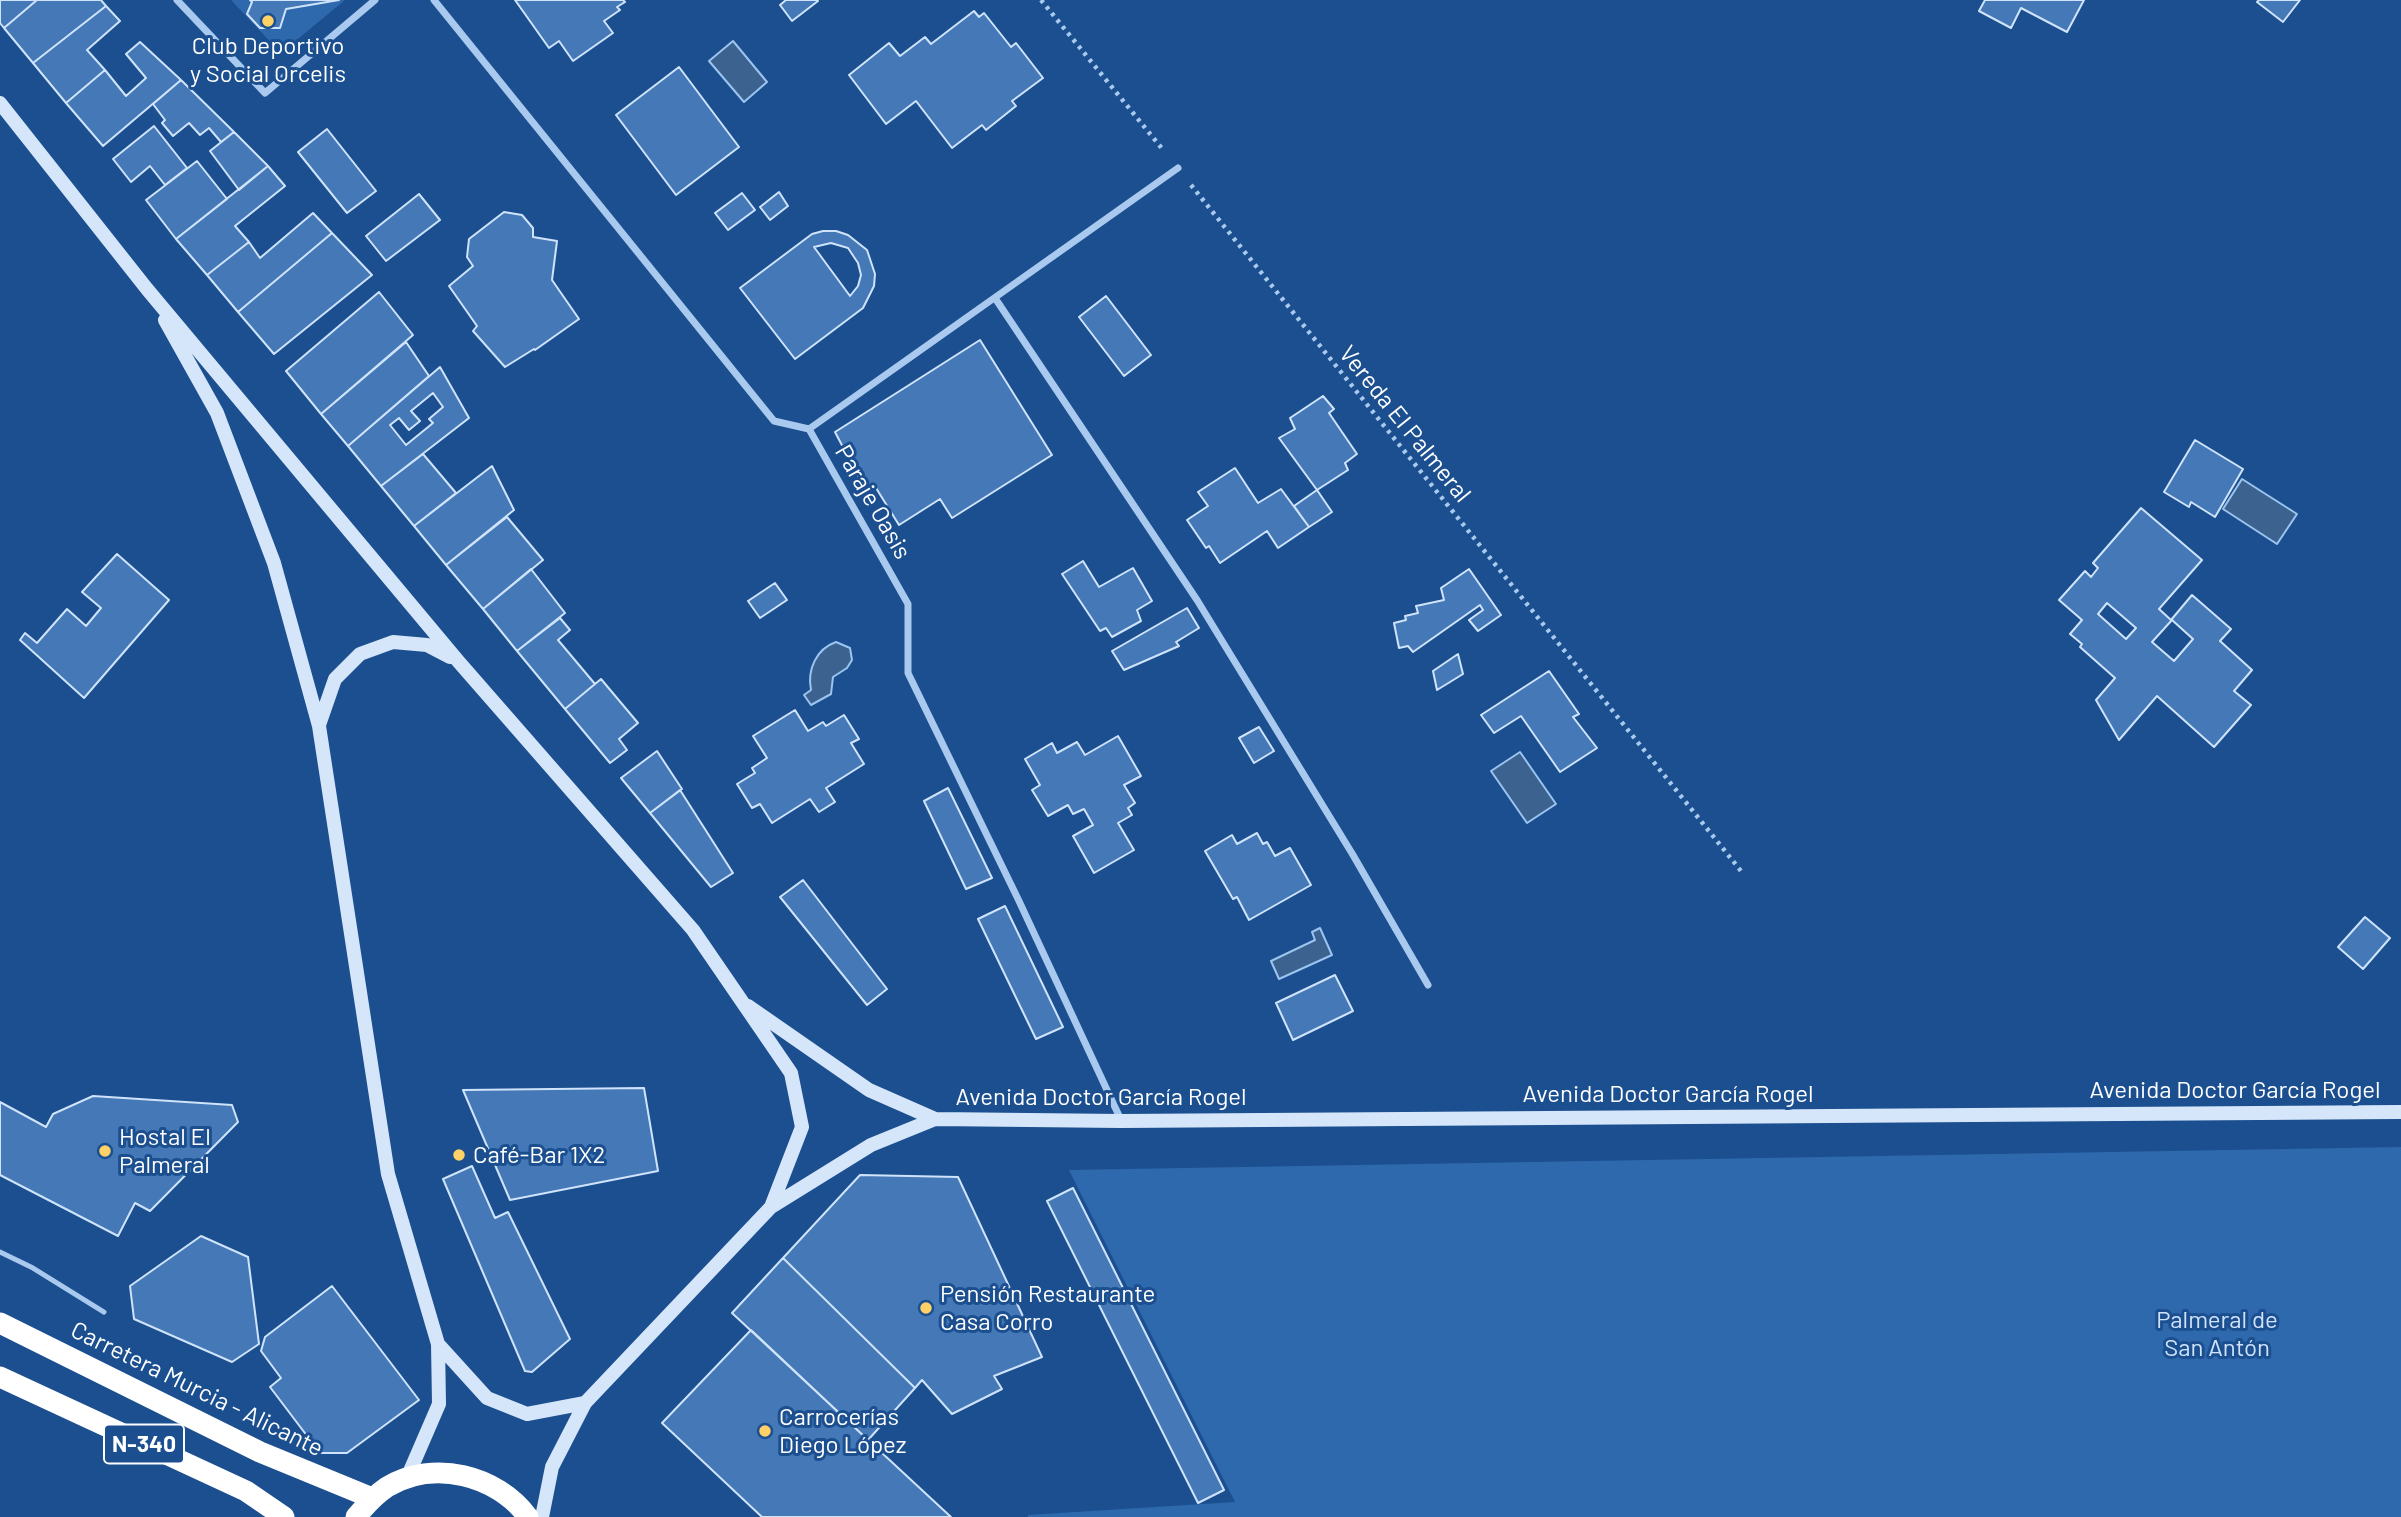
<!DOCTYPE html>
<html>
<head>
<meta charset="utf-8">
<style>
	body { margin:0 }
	canvas { display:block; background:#1b4f8f }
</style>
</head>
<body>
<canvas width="2401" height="1517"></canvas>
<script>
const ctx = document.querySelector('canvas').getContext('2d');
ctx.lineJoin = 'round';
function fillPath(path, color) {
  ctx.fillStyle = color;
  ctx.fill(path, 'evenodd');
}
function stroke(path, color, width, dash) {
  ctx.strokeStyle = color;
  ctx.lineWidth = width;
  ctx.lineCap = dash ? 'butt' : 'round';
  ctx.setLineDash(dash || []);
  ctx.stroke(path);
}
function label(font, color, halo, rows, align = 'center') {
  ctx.font = font + ' Barlow,sans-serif';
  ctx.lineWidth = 6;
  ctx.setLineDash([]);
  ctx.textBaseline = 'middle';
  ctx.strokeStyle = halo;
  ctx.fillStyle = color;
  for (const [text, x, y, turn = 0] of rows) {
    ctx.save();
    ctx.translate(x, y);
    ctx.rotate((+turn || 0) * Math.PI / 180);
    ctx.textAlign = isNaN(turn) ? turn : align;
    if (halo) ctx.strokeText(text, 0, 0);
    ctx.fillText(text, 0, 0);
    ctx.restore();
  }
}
const green = new Path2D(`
	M231,0H345L281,53Z
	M2401,1147V1517H1028V1515L1235,1502L1069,1170Z`);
const water = new Path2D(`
	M733,41L767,82L744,102L709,61Z
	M2242,479L2297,514L2277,544L2223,509Z
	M836,642L850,648L852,660L847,668L833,677L831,694L811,705L804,695L811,690C807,670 816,649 836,642Z
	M1520,752L1556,804L1527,823L1491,771Z
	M1320,928L1332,955L1279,979L1271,961L1315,940L1312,932Z`);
const building = new Path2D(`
	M0,0H37L4,28L0,23Z
	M37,0H101L106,6L33,63L4,28Z
	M250,0H339L286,9L280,28H260L247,14L252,2Z
	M515,0H623L625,2L617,7L620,10L604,21L613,33L573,61L559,41L549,48Z
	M786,0H817L818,1L792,21L780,5Z
	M1985,0H2084L2067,32L2021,8L2011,28L1979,11Z
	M2259,0H2300L2283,22L2257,2Z
	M106,6L120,21L87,50L105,70L66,103L33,63Z
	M974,11L979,17L984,13L1011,47L1016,43L1043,78L1012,101L1016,106L986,130L982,125L952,148L916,101L886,124L849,75L889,43L900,56L925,37L931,44Z
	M140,42L181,80L103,146L66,103L105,70L126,96L146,78L126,54Z
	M679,67L739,147L676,195L616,115Z
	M181,80L234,132L221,142L209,128L200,135L189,123L173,136L162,123L165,120L153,104Z
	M154,126L187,168L165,185L150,166L131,182L113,159Z
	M327,129L376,191L347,213L298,152Z
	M234,132L268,166L239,190L210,151Z
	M197,161L227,199L176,239L146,200Z
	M268,166L285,186L235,226L249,242L207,275L176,239Z
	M779,192L788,206L770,220L760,207Z
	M742,193L755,210L728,230L715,213Z
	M419,194L440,220L386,261L366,236Z
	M504,212L522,215L533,228V237L557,241L552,280L579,319L535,350L534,349L505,367L473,331L477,326L449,286L473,266L467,257L469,239Z
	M313,213L332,233L238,312L207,275L249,242L260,258Z
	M823,231H836L848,235L867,250L875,274L874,286L863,308L795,359L740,288L812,234ZM831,243L848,248L858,263L861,275L858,286L850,296L814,247Z
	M332,233L372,275L274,354L238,312Z
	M379,292L413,335L321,414L286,371Z
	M1106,296L1151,355L1124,376L1079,317Z
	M980,340L1052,455L952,518L940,499L899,525L876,488L867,493L835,432Z
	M406,342L429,376L348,446L321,414Z
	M440,367L469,418L381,486L348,446ZM433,393L443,407L429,419L433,423L406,445L390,425L399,418L409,430L420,421L411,411Z
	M1323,396L1334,409L1329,413L1357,454L1345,463L1348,470L1317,490L1279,438L1295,429L1290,418Z
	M2195,440L2243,469L2215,517L2191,502L2189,507L2164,492Z
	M423,454L456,493L414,526L381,486Z
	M492,466L514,510L446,565L414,526Z
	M1235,468L1258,503L1281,489L1309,527L1278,548L1267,531L1220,563L1209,546L1206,548L1187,520L1208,506L1198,492Z
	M1317,490L1332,512L1309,527L1294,506Z
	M2141,508L2202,560L2159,609L2171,620L2192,595L2231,629L2220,641L2252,670L2234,691L2251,705L2214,747L2157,696L2119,740L2096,700L2115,678L2080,647L2082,644L2070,634L2082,620L2059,600L2085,571L2091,577L2098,568L2093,563ZM2107,603L2136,628L2126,639L2098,614ZM2172,620L2193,639L2174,661L2152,642Z
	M507,517L543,560L483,609L446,565Z
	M117,554L169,600L84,698L20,640L25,633L37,643L67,609L86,626L101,608L82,592Z
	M1083,561L1099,587L1133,568L1152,601L1137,610L1141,621L1112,637L1106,628L1100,631L1062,574Z
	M531,569L565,613L517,651L483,609Z
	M1469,569L1501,615L1478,631L1469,620L1483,610L1480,605L1413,652L1408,646L1399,648L1394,623L1406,620L1405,616L1418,613L1416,606L1444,600L1441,588Z
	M775,583L787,600L760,618L748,601Z
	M1187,608L1199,628L1176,642L1179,646L1124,670L1112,651Z
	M560,618L570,630L558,640L595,684L565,709L517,651Z
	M1458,654L1463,674L1437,690L1433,671Z
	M1549,671L1579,714L1573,717L1597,748L1560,772L1521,716L1494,733L1481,715Z
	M601,679L638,723L619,739L627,750L610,763L565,709Z
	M795,710L808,731L823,722L826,726L844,715L859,739L851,743L864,764L826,788L835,802L819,812L810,799L772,823L760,804L752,808L737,784L755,773L752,768L767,758L753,736Z
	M1259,727L1274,751L1254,763L1239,738Z
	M1118,736L1141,776L1124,785L1135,803L1128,808L1132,815L1118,823L1134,850L1094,873L1073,836L1093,825L1084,809L1073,814L1068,805L1048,816L1032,790L1040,785L1025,759L1052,743L1057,753L1077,742L1085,755Z
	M657,751L682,789L650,813L621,778Z
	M948,788L992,878L966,889L924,801Z
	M680,790L733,873L711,887L650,813Z
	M1257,833L1263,844L1267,842L1275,856L1290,848L1311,885L1249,920L1237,897L1233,899L1205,851L1232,835L1237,844Z
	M803,880L887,989L867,1005L780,897Z
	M1005,906L1063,1027L1036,1039L978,919Z
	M2365,917L2390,938L2363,969L2338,947Z
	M1335,975L1353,1011L1293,1040L1276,1003Z
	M644,1088L658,1171L510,1200L463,1090Z
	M93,1096L232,1105L238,1122L150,1211L135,1203L118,1236L0,1175V1102L46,1127L53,1114Z
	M472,1166L495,1218L508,1212L570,1339L532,1372L525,1371L443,1179Z
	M860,1175L958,1177L1042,1357L994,1376L1002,1389L952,1414L922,1380L915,1388L783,1258Z
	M1073,1188L1224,1490L1198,1503L1047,1201Z
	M201,1236L248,1257L259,1344L232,1362L134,1319L130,1286Z
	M783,1258L915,1388L868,1440L732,1313Z
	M332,1286L419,1400L347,1453H320L270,1387L281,1378L261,1351L265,1337Z
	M751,1330L868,1440L951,1517H762L662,1423Z`);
const path = new Path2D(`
	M1041,0L1164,151
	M1191,185L1741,871`);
const lane = new Path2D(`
	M0,1252L33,1268L104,1312`);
const street = new Path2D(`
	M177,0L265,93L375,0
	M434,0L774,421L809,429L908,604V673L1019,901L1121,1120
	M995,298L1197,600L1353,855L1428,985
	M809,429L1178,168`);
const secondary = new Path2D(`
	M0,103L147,289L458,661L693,930L791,1073L802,1127L771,1207L585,1403L552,1467L542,1517
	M165,320L217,413L274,563L319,726L388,1174L438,1344L487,1398L527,1414L585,1403
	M319,725L335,679L360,654L393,642L427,645L450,657
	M748,1006L869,1090L935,1119
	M771,1207L871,1145L935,1119L1121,1121L2401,1112
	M407,1478L439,1404L438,1344`);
const highway = new Path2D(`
	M0,1323L260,1452L372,1498
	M0,1377L246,1491L284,1517
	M356,1517C365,1506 375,1495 387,1487C434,1459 497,1475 528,1517`);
const markers = [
	[268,21,7,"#ffd166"],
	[105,1151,7,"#ffd166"],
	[459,1155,7,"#ffd166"],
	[926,1308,7,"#ffd166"],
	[765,1431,7,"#ffd166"]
];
const shields = [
	[144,1444,80]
];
const shieldNames = [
	["N-340",144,1444]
];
const poiNames = [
	["Club Deportivo",268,46,"center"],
	["y Social Orcelis",268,74,"center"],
	["Hostal El",119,1137],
	["Palmeral",119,1165],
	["Café-Bar 1X2",473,1155],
	["Pensión Restaurante",940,1294],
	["Casa Corro",940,1322],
	["Carrocerías",779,1417],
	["Diego López",779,1445]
];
const streetNames = [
	["Vereda El Palmeral",1405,424,51],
	["Paraje Oasis",873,502,60],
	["Avenida Doctor García Rogel",2235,1090],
	["Avenida Doctor García Rogel",1668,1094],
	["Avenida Doctor García Rogel",1101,1097],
	["Carretera Murcia - Alicante",197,1389,26]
];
const parkNames = [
	["Palmeral de",2217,1320],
	["San Antón",2217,1348]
];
fillPath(green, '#2e69ad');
fillPath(water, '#3c6290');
stroke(water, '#9cc4f0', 2);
fillPath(building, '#4478b7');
stroke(building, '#cfe3fa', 2);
stroke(path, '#a9c9ee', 4.5, [3.5, 5]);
stroke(lane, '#a9c9ee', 5);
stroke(street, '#a9c9ee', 7);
stroke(secondary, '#d6e6fa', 14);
stroke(highway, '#fff', 21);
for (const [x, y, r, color] of markers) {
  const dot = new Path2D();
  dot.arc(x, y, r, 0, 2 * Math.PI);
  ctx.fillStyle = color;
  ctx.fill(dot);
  stroke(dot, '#1b4f8f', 2.5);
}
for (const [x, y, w] of shields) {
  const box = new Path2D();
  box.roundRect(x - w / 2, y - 19.5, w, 39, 5);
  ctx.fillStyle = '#1b4f8f';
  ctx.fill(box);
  stroke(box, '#fff', 2);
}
label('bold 23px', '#fff', null, shieldNames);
label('24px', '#fff', '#1b4f8f', poiNames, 'left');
label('24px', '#fff', '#1b4f8f', streetNames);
label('24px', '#cfe3fa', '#1b4f8f', parkNames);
</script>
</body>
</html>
